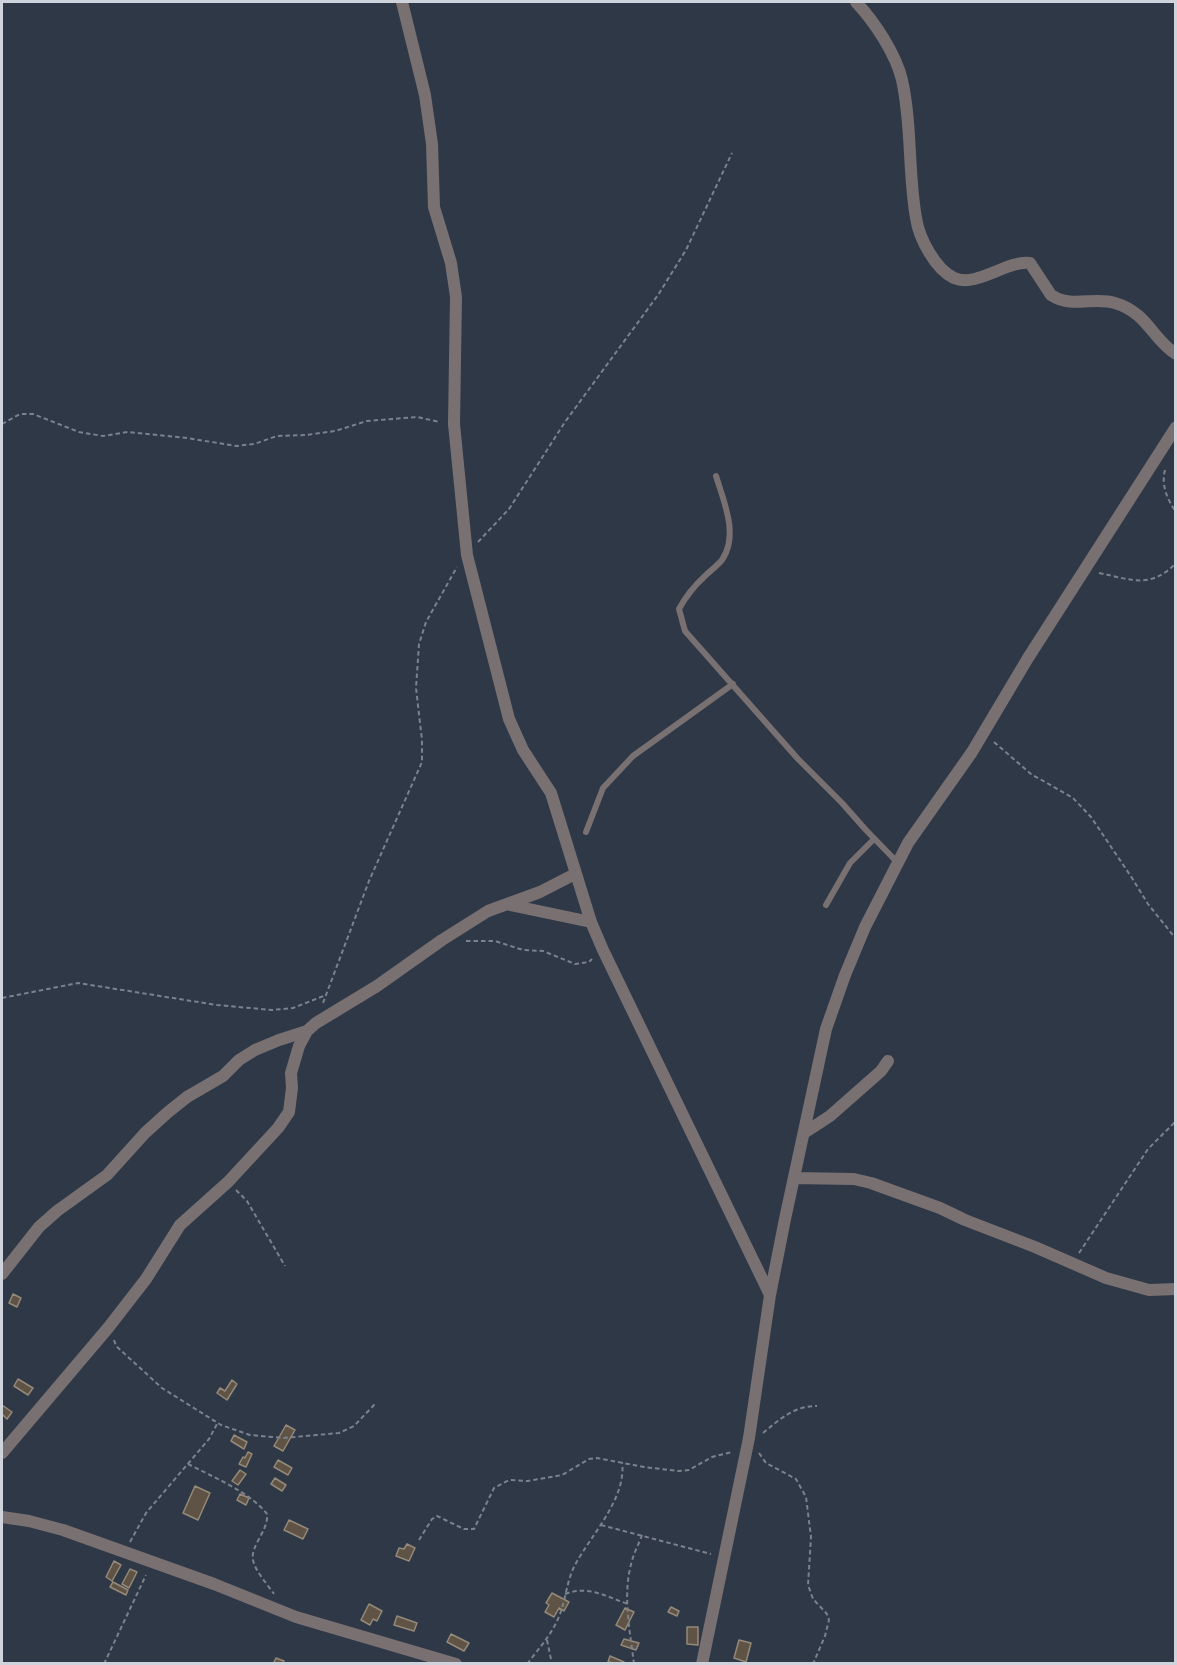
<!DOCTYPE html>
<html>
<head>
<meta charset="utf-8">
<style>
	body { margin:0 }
	#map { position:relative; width:1177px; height:1665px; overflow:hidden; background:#2f3846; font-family:Commissioner,sans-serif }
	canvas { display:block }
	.frame { position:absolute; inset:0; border:3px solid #ced3dc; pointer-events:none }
</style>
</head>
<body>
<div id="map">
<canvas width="1177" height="1665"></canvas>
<div class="frame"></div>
</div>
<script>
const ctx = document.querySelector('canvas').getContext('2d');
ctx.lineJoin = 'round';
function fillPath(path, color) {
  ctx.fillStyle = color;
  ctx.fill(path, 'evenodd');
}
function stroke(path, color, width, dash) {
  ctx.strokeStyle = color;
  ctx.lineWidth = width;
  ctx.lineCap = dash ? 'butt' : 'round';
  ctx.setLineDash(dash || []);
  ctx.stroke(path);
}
const building = new Path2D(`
	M13,1294L21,1298L17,1307L9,1303Z
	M18,1379L33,1388L28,1395L14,1386Z
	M232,1380L237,1384L227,1400L217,1393L220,1388L225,1391Z
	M2,1405L12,1412L7,1419L2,1414Z
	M286,1425L295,1430L283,1451L274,1446Z
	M234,1435L247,1442L244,1449L231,1441Z
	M248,1452L252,1454L246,1467L239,1464L243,1457L245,1458Z
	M278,1460L292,1468L288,1475L274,1467Z
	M240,1470L246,1474L238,1485L232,1481Z
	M275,1478L286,1485L282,1491L271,1484Z
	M195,1486L210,1493L198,1520L183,1513Z
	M240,1494L249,1498L246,1505L237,1500Z
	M289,1520L308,1529L303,1539L284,1530Z
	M407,1544L415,1548L409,1561L396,1556L399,1548L404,1549Z
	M114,1561L121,1565L112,1581L106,1577Z
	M130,1569L137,1572L129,1588L122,1584Z
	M113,1582L128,1590L126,1595L110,1587Z
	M552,1593L569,1602L564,1611L559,1608L554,1617L545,1612L549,1605L546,1603Z
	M369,1604L382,1611L377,1621L373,1619L370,1625L361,1620Z
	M671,1607L679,1611L677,1616L668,1612Z
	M625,1608L634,1612L625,1630L616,1625Z
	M397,1616L417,1623L414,1631L394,1625Z
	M687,1627H698V1645L687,1644Z
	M451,1634L469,1643L464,1651L447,1642Z
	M624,1639L639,1643L636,1650L621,1645Z
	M739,1640L751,1643L746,1662L734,1658Z
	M610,1656L624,1662L623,1664L608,1662Z
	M276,1658L284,1661L283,1664H273Z`);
const path = new Path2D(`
	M2,424L20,414H33L79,432L103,436L128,432L187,438L236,446L254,444L277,436L306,435L335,431L367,421L417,417L440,422
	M1165,470C1161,485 1167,499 1176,512
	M478,542L509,509L565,422L658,295L686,250L732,153
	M1099,573C1130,579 1150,590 1176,563
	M994,742L1031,774L1073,798L1091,817L1132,878L1148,904L1176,939
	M466,941H495L523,950L543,951L575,964L589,962L592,959
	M2,998L78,983L217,1005L272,1010L293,1008L326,995
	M323,1003L369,881L422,762V740L416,688L419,644L426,622L457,567
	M236,1190L247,1201L285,1266
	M1079,1253L1148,1149L1176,1121
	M114,1340L116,1346L162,1388L221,1425L250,1435L283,1438L339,1433L354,1426L375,1404
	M763,1433C780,1419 794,1406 817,1406
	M759,1453L766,1463L796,1479L806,1497L811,1537L808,1585L813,1599L827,1614L829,1620L825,1636L813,1664
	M188,1464C213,1477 250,1492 267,1514C269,1530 250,1546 253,1560C255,1571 268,1585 274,1594
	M601,1525L711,1554
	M419,1540L432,1519L437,1516L464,1529H474L494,1488L509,1480L528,1481L562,1475L589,1459L597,1458L644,1467L678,1471L689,1470L712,1457L732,1452
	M130,1542L146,1513L209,1439L217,1424
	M565,1594C589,1585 607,1597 628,1604
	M547,1640L552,1664
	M104,1664L146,1575
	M527,1664C540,1647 553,1633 560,1614C566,1598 567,1580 575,1565C591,1535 627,1498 622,1462
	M634,1664C630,1631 622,1594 632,1561C634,1552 639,1544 642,1535`);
const service = new Path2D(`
	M716,476C724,502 739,535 722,560C717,566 710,571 705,576C694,586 686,596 679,609L685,631L798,759L842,803L865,829L897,862
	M586,832L603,788L633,756L733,684
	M826,905L850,863L874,839`);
const minor = new Path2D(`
	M402,2L425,95L432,144L434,207L451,263L456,297L454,424L467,555L509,719L523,750L551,793L591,922L603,950L770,1295
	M856,2C874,21 896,54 902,80C912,125 908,172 916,218C919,238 935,269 954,278C977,288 1007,260 1030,263L1051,295C1072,309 1094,296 1115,303C1148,313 1152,339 1176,354
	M510,905L591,922
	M804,1133L830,1116L881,1071L888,1061
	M794,1178L854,1179L871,1183L940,1208L965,1220L1035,1247L1106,1278L1149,1290L1176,1289
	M2,1274L39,1227L57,1211L107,1175L145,1133L167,1113L187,1097L223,1076L239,1060L255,1050L279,1040L307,1031
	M2,1453L108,1328L146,1279L180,1225L228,1182L278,1128L289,1112L292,1088L291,1073L299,1046L307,1031L316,1023L377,986L442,940L488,911L540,892L575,874
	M2,1517L29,1521L63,1530L214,1584L296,1617L456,1664
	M702,1664L749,1438L770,1295L785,1219L826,1029L845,975L865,927L908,843L972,752L1028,658L1176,427`);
fillPath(building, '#5e5345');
stroke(building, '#958979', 1.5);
stroke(path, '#7b828e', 2, [4.5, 3]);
stroke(service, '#797072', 6);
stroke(minor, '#797072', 12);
</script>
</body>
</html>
